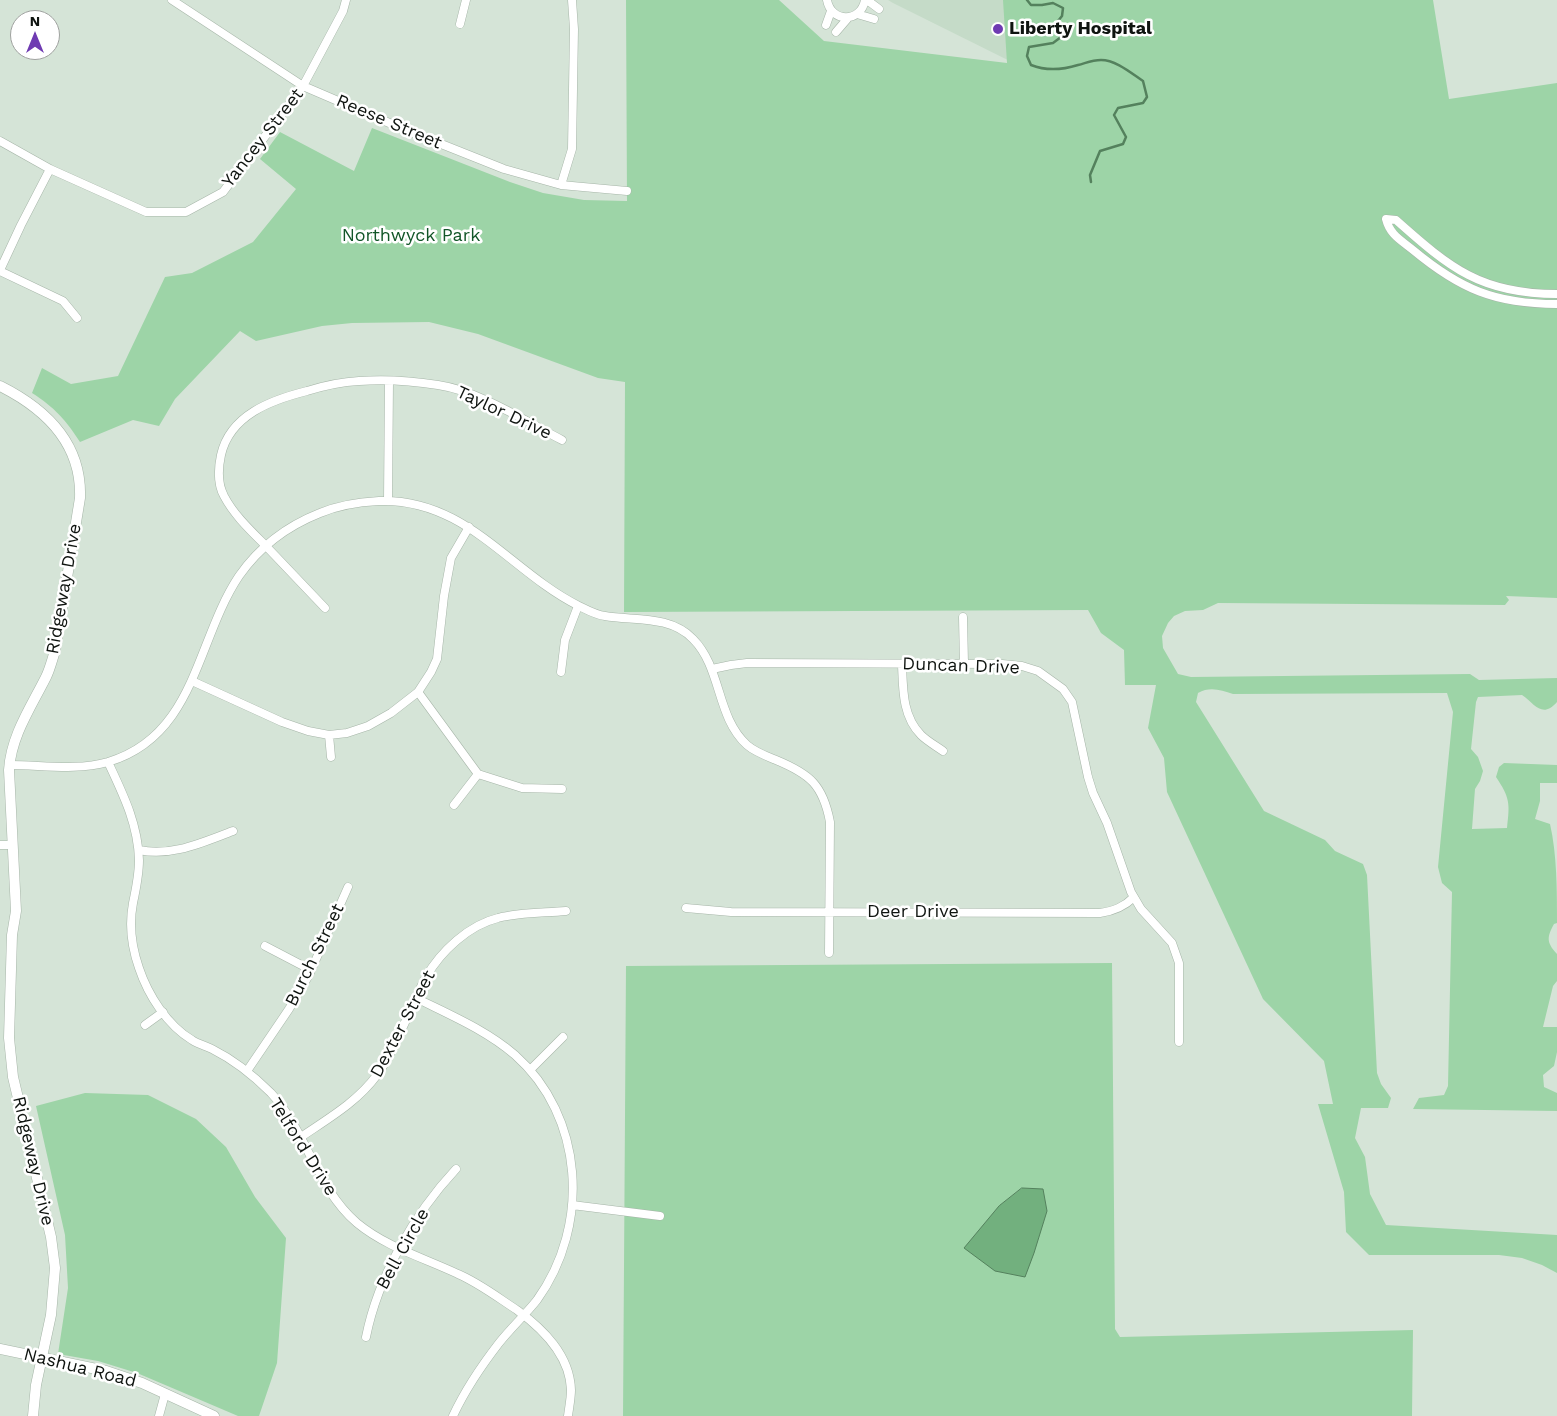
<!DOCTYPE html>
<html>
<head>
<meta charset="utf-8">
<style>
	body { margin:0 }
	#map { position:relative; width:1557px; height:1416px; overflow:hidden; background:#d5e4d7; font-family:"Work Sans",sans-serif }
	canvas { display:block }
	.north { position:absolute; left:10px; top:10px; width:50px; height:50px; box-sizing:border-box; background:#fff; border:1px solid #9fa19f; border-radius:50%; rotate:0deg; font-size:14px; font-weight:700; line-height:20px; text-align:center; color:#0f1410 }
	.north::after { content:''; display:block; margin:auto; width:18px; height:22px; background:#6f3bb2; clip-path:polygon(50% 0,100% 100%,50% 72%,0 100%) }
</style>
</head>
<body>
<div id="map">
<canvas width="1557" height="1416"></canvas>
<div class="north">N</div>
</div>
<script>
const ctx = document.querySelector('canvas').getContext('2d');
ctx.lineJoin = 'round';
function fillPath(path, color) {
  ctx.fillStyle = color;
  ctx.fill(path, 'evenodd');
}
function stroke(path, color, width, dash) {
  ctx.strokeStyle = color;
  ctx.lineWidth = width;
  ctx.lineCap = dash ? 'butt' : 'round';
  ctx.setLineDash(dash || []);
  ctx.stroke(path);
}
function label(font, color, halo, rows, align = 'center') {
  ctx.font = font + ' "Work Sans",sans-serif';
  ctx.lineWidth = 5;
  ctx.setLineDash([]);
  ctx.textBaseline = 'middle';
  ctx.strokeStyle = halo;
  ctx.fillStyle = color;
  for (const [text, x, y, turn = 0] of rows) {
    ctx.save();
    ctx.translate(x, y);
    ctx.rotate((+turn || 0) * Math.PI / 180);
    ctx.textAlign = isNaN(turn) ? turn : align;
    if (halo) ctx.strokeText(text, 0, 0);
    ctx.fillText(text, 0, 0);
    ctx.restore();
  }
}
const built = new Path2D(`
	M888,0H1047L1048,80L893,3Z`);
const green = new Path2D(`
	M626,0H779L824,41L1007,63L1003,0H1433L1449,99L1557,83V598L1506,596L1509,600L1505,605L1218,603L1203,610L1185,611L1174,616L1168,623L1162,636L1163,648L1178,674L1191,677L1470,674L1479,680L1557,678V702C1542,719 1535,704 1522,695L1478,697L1476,702L1471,749L1478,757L1483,771L1480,781L1475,789L1472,829L1507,828C1510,803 1510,798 1496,777L1499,767L1504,763L1557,765V783H1540V801L1535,819L1550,824C1557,854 1557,891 1557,923L1554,924C1547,937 1546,942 1557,954V981L1553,986L1543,1027H1557V1052L1554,1066L1543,1075L1544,1087L1557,1093V1111L1413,1109L1419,1098L1444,1095L1448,1086L1452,892L1442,883L1438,867L1453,712L1447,693L1233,694C1221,690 1210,686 1198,693L1196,702L1264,811L1325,840L1335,851L1363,864L1367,875L1377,1073L1381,1084L1391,1098L1388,1108H1361L1355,1138L1365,1157L1370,1194L1386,1225L1557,1235V1273L1542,1265L1522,1258L1499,1255H1369L1346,1232L1344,1192L1318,1104H1333L1324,1061L1263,999L1167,792L1164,758L1148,728L1156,685H1125L1124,650L1101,633L1088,610L624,612L625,382L598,378L478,334L429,322L352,323L322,326L256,341L240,331L175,399L159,426L133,420L80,442C66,420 54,407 32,393L42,368L71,384L118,376L165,277L192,273L253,242L296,189L260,159L280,132L354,171L372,128L510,182L543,193L584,200L627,201Z
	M1112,963L1115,1329L1120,1337L1413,1330L1412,1416H623L626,966Z
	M85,1093L148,1095L196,1119L226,1147L255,1197L286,1238L277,1363L259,1416H238L137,1373L98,1361L58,1354L68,1288L65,1235L36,1106Z`);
const water = new Path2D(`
	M1022,1188L1043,1189L1047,1211L1034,1253L1025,1277L995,1271L964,1248L999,1206Z`);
const stream = new Path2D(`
	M1027,0L1031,5H1042L1053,3L1063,8L1062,16L1058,21V28L1061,37L1053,43L1029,47L1027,56L1031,65C1046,71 1062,70 1078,65C1086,63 1092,60 1101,60C1116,60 1131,73 1143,81L1147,97L1143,103L1118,108L1114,115L1126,137L1123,144L1100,151L1090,175L1091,182`);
const minor = new Path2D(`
	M172,0L303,86L401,128L504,169L561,185L627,191
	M827,0C831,23 861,23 865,0
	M867,0L879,9
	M857,14L874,19
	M460,24L466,0
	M826,25L831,11
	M836,32L848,18
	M0,141L50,169L146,212H186L223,192L303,86L343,11L346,0
	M561,185L572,149L574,29L572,0
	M0,270L21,225L50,169
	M0,271L63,301L77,318
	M1557,294C1481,294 1450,268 1396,220L1386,219C1390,235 1401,240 1413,250C1460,289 1495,304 1557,304
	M388,501L389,381
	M325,608C305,587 285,566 265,545C250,530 234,515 224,496C217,483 218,469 221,455C230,415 271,400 307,391C323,386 341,382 359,381C385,379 413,381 438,385C479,391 525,421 562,440
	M963,617L964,664
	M902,664C903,688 902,716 921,735C927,741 936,746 943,751
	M712,669L731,665L747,663L1002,664L1022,666L1038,671L1063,689L1072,702L1088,777L1093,793L1107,823L1131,892L1141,909L1172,943L1179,963V1042
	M561,672L565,640L578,606
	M192,681L282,722L308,731L329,735L347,733L368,726L391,713L418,692L431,672L437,659L444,596L451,558L469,527
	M418,692L478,774L522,788L562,789
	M329,735L331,757
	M108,762C123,794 138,824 139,860C139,875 136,889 133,903C129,924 132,948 139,968C148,995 167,1025 192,1040C198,1044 206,1046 212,1049C234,1060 254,1076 271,1093C307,1132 316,1188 357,1223C386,1247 424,1258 458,1274C479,1283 497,1297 517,1310C543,1329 570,1355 571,1390C571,1398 569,1408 568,1416
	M10,765C42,765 77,771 108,762C196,736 196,640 239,576C260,546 287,526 320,513C339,505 359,502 379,501C466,498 509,571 579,606C587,610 596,615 605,616C634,621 670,615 693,639C722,668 716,717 747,745C755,752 766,756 776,760C810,774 823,785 830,822L829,953
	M454,805L478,774
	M0,845H12
	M139,850C172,857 203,842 233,831
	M686,908L731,912L1100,913C1114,911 1124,907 1134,897
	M265,946L311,970
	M416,998C450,1015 486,1030 515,1055C584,1116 591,1225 537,1300C525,1315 511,1328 499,1343C482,1365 465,1390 453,1416
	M145,1025L163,1012
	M530,1070L563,1037
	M247,1071L289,1009L309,975L348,887
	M301,1137C329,1118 357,1102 377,1075C390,1058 398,1037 407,1018C413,1004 419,990 426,977C441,951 469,925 498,918C520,912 544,913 566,911
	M572,1205L660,1216
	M366,1337C378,1277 414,1214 456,1169
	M159,1416L165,1394`);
const tertiary = new Path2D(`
	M0,386C46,409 82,443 80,498L55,651C52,660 50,669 46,677C31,707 11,736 9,770L16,911L12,935L9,1038L13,1077L51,1237L55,1268L51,1315L36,1385L33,1416
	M0,1349L106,1371L142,1383L214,1416`);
const markers = [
	[998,29,6,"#6f3bb2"]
];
const poiNames = [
	["Liberty Hospital",1009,29]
];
const streetNames = [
	["Reese Street",389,122,23],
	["Yancey Street",263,138,-52],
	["Taylor Drive",504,413,25],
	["Ridgeway Drive",64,589,-80],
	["Duncan Drive",961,666,2],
	["Deer Drive",913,912],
	["Burch Street",315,955,-64],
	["Dexter Street",403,1024,-62],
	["Telford Drive",303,1147,58],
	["Ridgeway Drive",33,1161,77],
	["Bell Circle",403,1249,-61],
	["Nashua Road",80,1368,14]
];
const parkNames = [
	["Northwyck Park",411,236]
];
fillPath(built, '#c5dbc8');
fillPath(green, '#9dd4a7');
fillPath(water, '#72b07e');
stroke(water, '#54815d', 1);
stroke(stream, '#54815d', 2.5);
stroke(minor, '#a6b5a8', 9);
stroke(tertiary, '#a6b5a8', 11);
stroke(minor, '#fff', 8);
stroke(tertiary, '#fff', 10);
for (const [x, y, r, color] of markers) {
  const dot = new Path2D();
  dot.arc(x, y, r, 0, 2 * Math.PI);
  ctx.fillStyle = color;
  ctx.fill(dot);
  stroke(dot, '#fff', 2);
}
label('bold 18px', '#0f1410', '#fff', poiNames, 'left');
label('18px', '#0f1410', '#fff', streetNames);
label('18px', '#125628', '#fff', parkNames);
</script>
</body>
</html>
